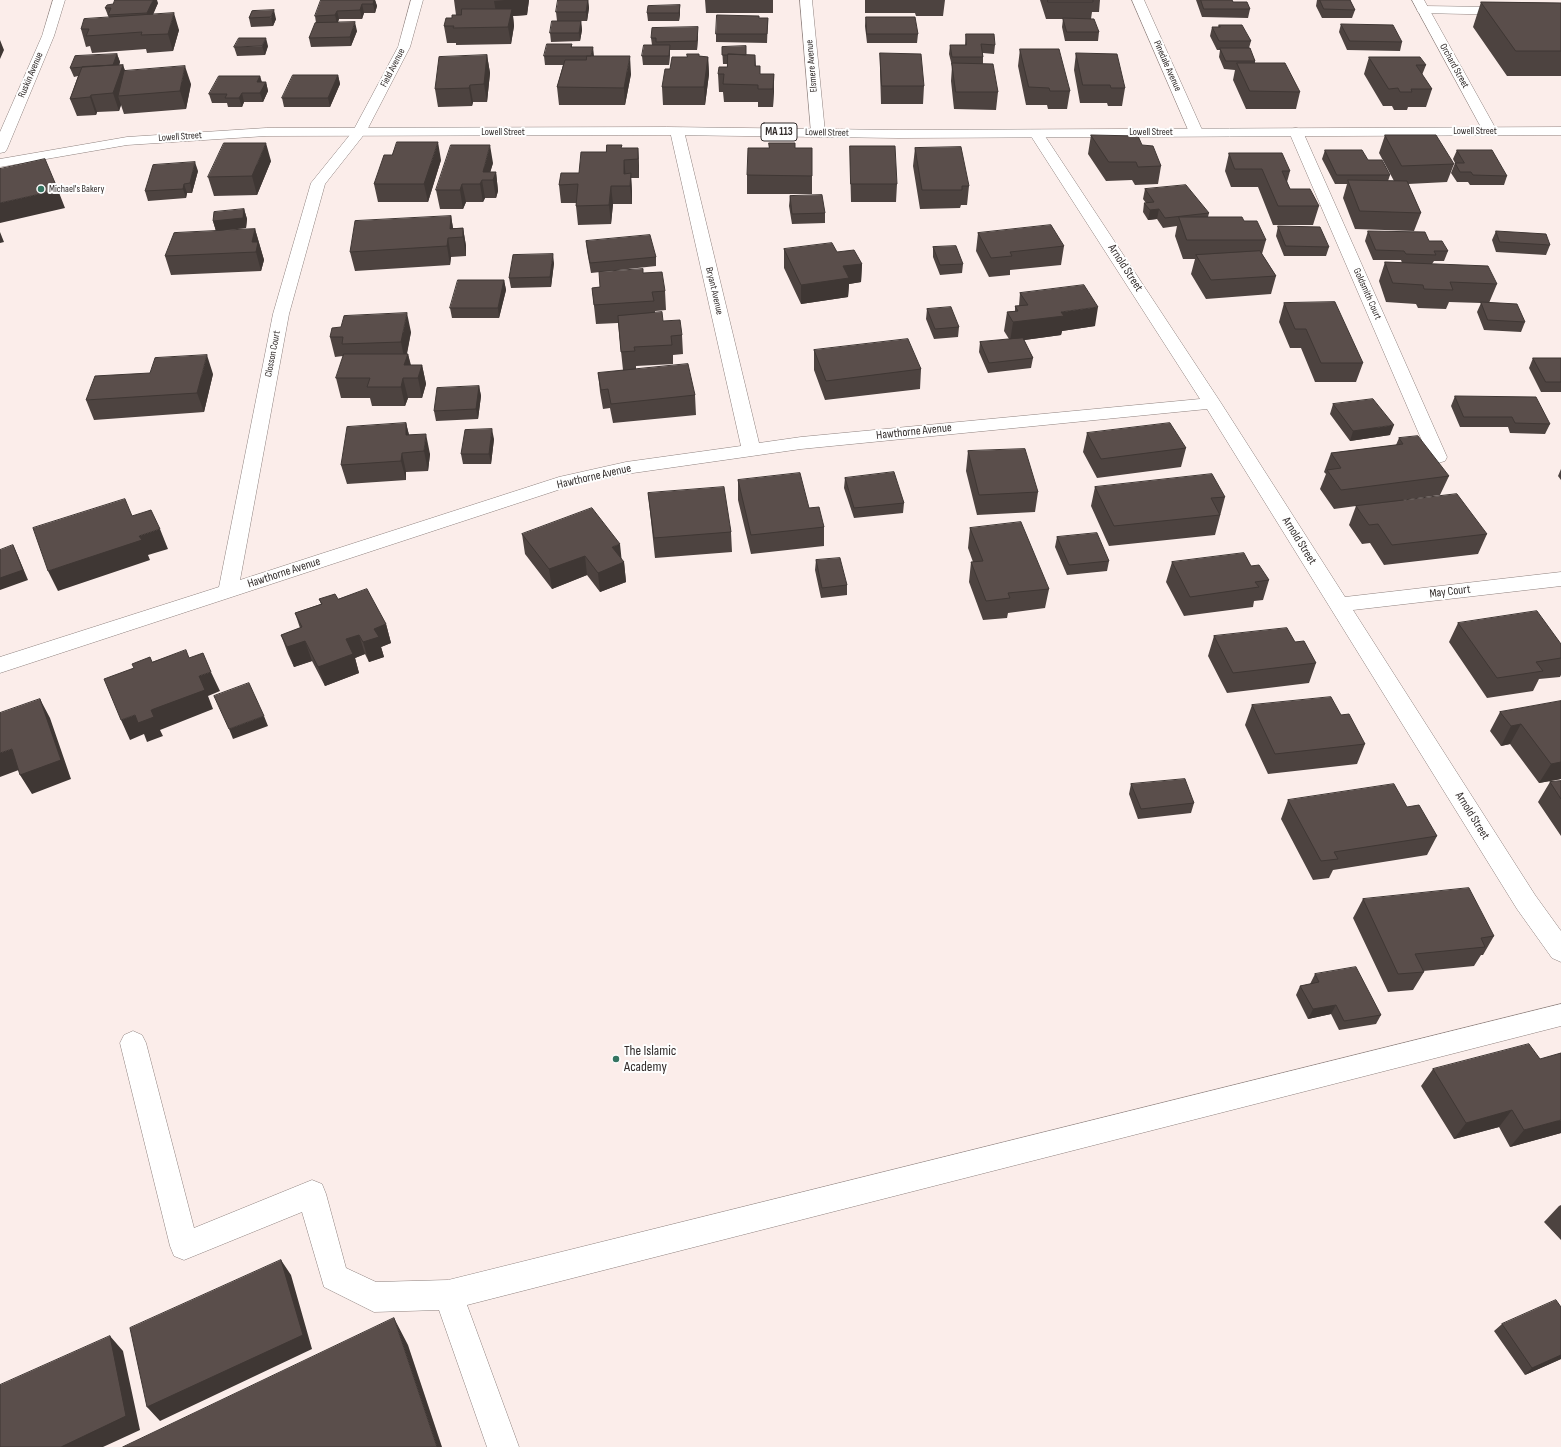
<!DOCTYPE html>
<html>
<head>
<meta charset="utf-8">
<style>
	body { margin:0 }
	canvas { display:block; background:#fbedea }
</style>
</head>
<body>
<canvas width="1561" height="1447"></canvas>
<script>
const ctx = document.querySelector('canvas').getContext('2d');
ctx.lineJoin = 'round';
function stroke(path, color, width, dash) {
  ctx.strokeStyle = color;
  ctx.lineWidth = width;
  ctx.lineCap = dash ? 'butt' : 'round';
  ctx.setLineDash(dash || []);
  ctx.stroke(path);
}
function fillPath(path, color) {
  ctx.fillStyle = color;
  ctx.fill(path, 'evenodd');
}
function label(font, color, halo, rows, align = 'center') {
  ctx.font = font + ' "Sofia Sans Condensed",sans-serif';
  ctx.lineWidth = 4;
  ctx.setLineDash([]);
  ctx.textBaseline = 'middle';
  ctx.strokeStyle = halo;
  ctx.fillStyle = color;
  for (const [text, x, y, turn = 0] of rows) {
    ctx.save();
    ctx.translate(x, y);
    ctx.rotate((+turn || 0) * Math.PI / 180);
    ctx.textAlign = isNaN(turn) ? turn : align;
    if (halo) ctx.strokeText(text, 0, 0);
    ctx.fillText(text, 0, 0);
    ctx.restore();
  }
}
const service = new Path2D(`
	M1423,6L1561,8V16L1419,13L1417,10L1419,7Z
	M1561,1004V1026L467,1305L519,1447H487L439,1310L374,1312L324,1287L302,1212L184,1260L174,1256L170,1246L120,1043L124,1035L133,1031L142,1035L146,1043L194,1228L312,1180L322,1184L326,1194L346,1268L376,1282L448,1280Z`);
const minor = new Path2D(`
	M53,0H65L54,36L7,149L5,152L0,153V132L42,36Z
	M411,0H423L410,47L366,132L325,184L289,314L240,580L559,477L626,462L741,446L670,131L672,128H682L684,131L759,443L801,437L1200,399L1029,133L1031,130H1041L1221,403L1345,597L1561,572V586L1353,610L1535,895L1561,931V962L1552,958L1517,909L1207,409L801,449L626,474L570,486L0,673V657L219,587L273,314L311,183L353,131L398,47Z
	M800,0H812L825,132L823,135H813L811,132Z
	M1132,0H1144L1203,132L1201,135H1191L1189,132Z
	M1412,0H1424L1497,131L1495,134H1485L1483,131Z
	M1296,128L1301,129L1303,132L1447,457L1445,461L1438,463L1431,461L1429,457L1289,132L1291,129Z`);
const primary = new Path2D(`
	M667,127L898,130L1561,127V135L898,138L667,135L266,136L127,145L0,167V159L127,137L266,128Z`);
const wall = new Path2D(`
	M375,0L377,6L375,13H364L362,19H339L338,22L357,31L351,46L311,47L309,38L316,23L315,16Z
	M454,0H529L527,15L513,16L514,26L511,44L456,45V43H447L444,26L452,18L456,15Z
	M588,0L589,8L587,21H557L556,12Z
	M705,0H773V13H706Z
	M865,0H945L943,16H916L915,13H865Z
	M1040,0H1100L1099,12H1092L1091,19L1099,32L1098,41H1065L1062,27L1063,19H1046Z
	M1196,0H1232L1233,2L1250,9L1248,18L1202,17Z
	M1317,0H1350L1355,10L1352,18H1322L1316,6Z
	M1481,2L1561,3V76H1507L1473,27Z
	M158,3L153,15L179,30L173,51L147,53L146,49L92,53L90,46L86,47L81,29L109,18L105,8Z
	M680,5V14L679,21H648L647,13Z
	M252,11L276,19L273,26L251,27L249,18Z
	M866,17L918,34L917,43H867L865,26Z
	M759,18H768L767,43L716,42V34Z
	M581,21L582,30L580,41L551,42L550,33Z
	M1341,24L1402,42L1400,51L1347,50L1339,32Z
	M1219,25L1251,41L1249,48L1255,61V63L1300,92L1296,109H1246L1233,80L1235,70L1224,69L1219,57L1220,50H1217L1210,36L1212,27H1218Z
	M966,34L995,45L994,54L983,53V64L998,92L996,110L954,109L951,81L952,66L949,54L950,45H965Z
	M698,36L697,50H670L669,65H643L642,56L652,45L651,38Z
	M572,44V47L631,74L625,105H559L557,87L563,65H545L544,56Z
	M268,46L265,55L237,56L234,47Z
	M722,47L746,55H755L756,66L760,74H774L773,107H758V102H724L723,92H719L718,74L727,67V64H723Z
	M1020,49L1070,91L1067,109H1048L1047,105H1026L1018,66Z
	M880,53L924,86L923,104H881L880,71Z
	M1076,53L1125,88L1122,106H1108L1107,103H1080L1074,70Z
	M117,54L120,62L119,65H123L125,71L191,84L186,109L124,114L121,105L119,111L97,112L96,115L77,116L70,99L78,76L74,77L70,68Z
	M699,54V56L708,57L709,74L705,105H663L662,87L670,69L687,57Z
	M487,55L490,73L487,102H473L472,106L438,107L435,89Z
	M1369,57L1426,65L1422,75L1432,89L1426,107H1408L1407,110H1394L1392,106H1383L1364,74Z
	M338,75L340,84L330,107H284L282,98Z
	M260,76L262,82H266L268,91L263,102H244L242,107H228L227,103H212L209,94Z
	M1091,135L1142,145L1161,166L1158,184L1135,185L1132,180L1106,181L1088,154Z
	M1385,135L1454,164L1447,182L1408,184L1421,213L1414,231L1355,229L1343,198L1347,184H1335L1322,159L1325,150L1368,160L1390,175L1388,181H1394L1379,153Z
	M850,146L897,184L896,202H851L850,164Z
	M622,148H638L639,166V178H631L632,192V204H613L611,224L578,225L576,206V203H561L559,185L579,173L606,152Z
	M795,148L812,176V194H747V175Z
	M915,148L969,186L967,205H961L960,208L920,209L913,166Z
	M1457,150L1507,176L1504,185H1470L1468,182H1457L1451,173L1455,163L1453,159Z
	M1229,153L1290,171L1287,182L1290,189L1319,206L1313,225H1273L1258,187H1231L1225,171Z
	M441,160L428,202H378L374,184Z
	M271,161L257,195L214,196L208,177Z
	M493,163L490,172H496L498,191L496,198H485L483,202H466L463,209H440L436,190Z
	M198,171L192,193H187L186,198L148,201L145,191Z
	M1145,189L1209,213L1208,217L1244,221L1266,240L1262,254L1276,276L1271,294L1206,299L1191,274L1195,259H1183L1175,236L1177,226L1163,228L1157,219L1148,220L1143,212L1144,203H1146L1143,199Z
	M790,196L825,213V223L792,224L789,206Z
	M244,209L247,219L246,228L218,231L255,229L264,260L261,271L171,275L165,256L216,231L213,221Z
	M451,216L453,228H463L466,246V256L451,257L450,265L355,271L350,252Z
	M1278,226L1329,247L1326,256H1284L1276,236Z
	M1368,231L1429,241L1448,251L1444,261H1434L1432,264L1497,284L1489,303L1525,322L1521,332L1484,330L1477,312L1481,303L1449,302L1446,309L1418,308L1416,304L1386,302L1379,281L1385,262L1402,263L1401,260H1373L1365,241Z
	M1496,231L1550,245L1546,255L1496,252L1492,240Z
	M978,233L1064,246L1061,265L1010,270V275L989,277L976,251Z
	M586,241L656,257V266L591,273L587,251Z
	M933,247L963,264L962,273L940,275L933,257Z
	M784,249L837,252L862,264L861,282L849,284L848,297L801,304L784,268Z
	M554,263L551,287L511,288L509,278Z
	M643,273L665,291L666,310L655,311V313L663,321L682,335L683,354L673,355V364L636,366V369L695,395L696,415L613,423L610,408L603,409L600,392L598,373L623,370L618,323L596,324L592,288L600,287Z
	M504,280L506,290L499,318H452L450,308Z
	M1020,293L1095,326L1062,331L1061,335L1024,340L1033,358L1031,368L988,373L979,352L980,342L1009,339L1004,331L1007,312L1015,311V306H1019Z
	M1284,303L1363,363L1356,382H1315L1301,348H1290L1279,322Z
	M927,309L959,327L958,337L934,339L926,319Z
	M411,332L407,354H408L411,365H422L426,384L422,398H408L405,406H372L370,398H341L336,378L343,356L335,357L330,337Z
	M814,350L921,369L920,389L825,400L814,370Z
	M1533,358H1561V392H1541L1529,368Z
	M213,374L204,412L94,420L86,400Z
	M479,386L481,396L478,419L436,421L434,411Z
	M1455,396L1550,424L1545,434L1510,433L1508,427H1460L1451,406Z
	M1333,404L1390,435L1350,441L1330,414Z
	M406,423L409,435L430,454L428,471L406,472V480L347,484L341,465Z
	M1087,433L1186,448L1181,467L1097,478L1083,452Z
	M1399,438L1449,476L1440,495L1403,500L1487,534L1478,554L1384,565L1370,543L1362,544L1349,525L1356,506L1334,509L1320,489L1326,474L1324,472L1331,453L1396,445Z
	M494,439L491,464H463L461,454Z
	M968,451L1038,492L1035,512L977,515L966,471Z
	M1561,469V480L1558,476Z
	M845,478L904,503L903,513L854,518L844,488Z
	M738,480L809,508L824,527V546L751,554L738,500Z
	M1095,487L1225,497L1215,535L1109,546L1091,506Z
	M648,493L731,532L732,552L655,558Z
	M970,528L1049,589L1045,608L1008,613L1007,618L983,620L969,582L971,562H973L968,548Z
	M522,534L622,560L624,562L626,582L600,592L587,575L552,589L525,554Z
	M1057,537L1109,561L1107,571L1067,575L1055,547Z
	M816,560L847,585V595L821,598L815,570Z
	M1172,562L1251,566L1269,580L1263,600L1254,601L1253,607L1184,616L1166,582Z
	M319,599H338L386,624L391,643L381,647L384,657L369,662L365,654L355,658L359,673L325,686L312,661L294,667L288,654L281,635L300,628L295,613L321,604Z
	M1458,623L1561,644V675L1560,677L1539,679L1533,691L1487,698L1449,642Z
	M1214,636L1295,642L1316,663L1309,683L1227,693L1208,656Z
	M1561,701V779L1539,783L1510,744L1501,746L1490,731L1500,712Z
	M1252,705L1341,715L1365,744L1357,764L1268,774L1245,725Z
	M1561,781V836L1538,802L1550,782Z
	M1131,784L1194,803L1191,813L1138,819L1129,794Z
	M1288,800L1407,807L1437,836L1427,855L1333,870L1329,878L1313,880L1281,819Z
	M1363,899L1494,936L1483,955H1481L1474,966L1423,971L1424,972L1413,990L1388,992L1353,918Z
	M1315,974L1381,1015L1376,1024L1339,1030L1331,1014L1308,1019L1296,995L1300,986L1310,984Z
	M1540,1059L1561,1133L1510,1147L1499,1127L1454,1139L1421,1086L1433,1069Z
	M1561,1205V1240L1544,1222L1559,1206Z
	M1561,1307V1359L1525,1375L1494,1331L1502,1324Z`);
const shadedWall = new Path2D(`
	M153,0H157L158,3L149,22L147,13Z
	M374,0H375L377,6L375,13L373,4Z
	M505,0H529L527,15L513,16L514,26L511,44L508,27L497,18L494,1Z
	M588,0L589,8L587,21L586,12Z
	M362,4L364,13L362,19L360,10Z
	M680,5V14L679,21V13Z
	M274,10L276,19L273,26L271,17Z
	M337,11L339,19L337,24L335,15Z
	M174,13L179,30L173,51L168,34Z
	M581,21L582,30L580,41L579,33Z
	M355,22L357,31L351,46L350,37Z
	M698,27V36L697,50V41Z
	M266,38L268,46L265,55L262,46Z
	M0,40L4,50L0,59Z
	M670,45V54L669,65V56Z
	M593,47L594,56L592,65L591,56Z
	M117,54L120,62L116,74L113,65Z
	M487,55L490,73L487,102L484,84Z
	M630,56L631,74L625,105L624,88Z
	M708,57L709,74L705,105L704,87Z
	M123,65L129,82L118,96L121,105L119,111L113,93Z
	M185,66L191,84L186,109L180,91Z
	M774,74V92L773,107V89Z
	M338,75L340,84L330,107L328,98Z
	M260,76L262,85L257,82Z
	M266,82L268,91L263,102L260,93Z
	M470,85L473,102L472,106L469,88Z
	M242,93L244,102L242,107L239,98Z
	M91,95L97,112L96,115L90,97Z
	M438,142L441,160L428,202L424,184Z
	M266,143L271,161L257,195L252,176Z
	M490,145L493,163L488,180L483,172Z
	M638,148L639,166V178L638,159Z
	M624,160L626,178L624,174Z
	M195,162L198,171L192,193L190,183Z
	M496,172L498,191L496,198L493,180Z
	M631,173L632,192V204L630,186Z
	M482,180L485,198L483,202L480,184Z
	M184,184L187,193L186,198L183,189Z
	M462,184L466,202L463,209L460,190Z
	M611,186L613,204L611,224L609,205Z
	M58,190L65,208L0,223V203Z
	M244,209L247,219L246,228L216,231L213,221Z
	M1159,209L1157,219L1148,220L1150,210Z
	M451,216L454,234L450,229Z
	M463,228L466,246V256L463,237Z
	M255,229L264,260L261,271L256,252L252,242Z
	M0,232L4,242L0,243Z
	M448,238L451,257L450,265L447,246Z
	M553,254L554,263L551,287L550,277Z
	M862,264L861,282L849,284L848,297L801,304V285L843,266Z
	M504,280L506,290L499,318L498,308Z
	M1098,307L1095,326L1062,331L1061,335L1010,342L1013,322L1061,312Z
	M407,313L411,332L405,362L401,342Z
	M408,354L412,373L404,365Z
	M207,355L213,374L204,412L197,393Z
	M422,365L426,384L422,398L418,378Z
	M403,378L408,398L405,406L401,387Z
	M479,386L481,396L478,419L476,409Z
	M406,423L411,443L406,435Z
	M1394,425L1390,435L1350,441L1353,431Z
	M492,429L494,439L491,464L489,454Z
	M426,434L430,454L428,471L424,451Z
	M402,453L406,472V480L401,461Z
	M160,529L168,549L148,555L150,560L58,591L48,571L139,536Z
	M620,544L622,563L624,562L626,582L600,592L598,573L612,547Z
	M13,545L18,556L28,580L0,590V578Z
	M585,556L587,575L552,589L549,569Z
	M386,624L391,643L381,647L384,657L369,662L363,642L374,629Z
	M359,635L365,654L355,658L359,673L325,686L318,667L346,639Z
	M305,641L312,661L294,667L287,647Z
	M211,672L220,691L208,696L213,709L160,730L163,736L147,742L144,734L130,740L121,720L135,715L151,710L199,676Z
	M40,699L50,718L71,779L32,794L20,775Z
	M264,716L268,726L233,739L229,729Z
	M1521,724L1510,744L1501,746L1511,726Z
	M12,749L24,768L0,777V753Z
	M1561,762V779L1539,783L1551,764Z
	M1336,1005L1331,1014L1308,1019L1313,1009Z
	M1512,1110L1499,1127L1454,1139L1466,1123Z
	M1561,1120V1133L1510,1147L1524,1130Z
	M281,1260L291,1275L312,1349L160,1421L147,1407Z
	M394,1318L408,1345L442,1447H437Z
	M110,1336L123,1351L140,1430L103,1447H61Z
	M1561,1355V1359L1525,1375L1532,1368Z`);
const building = new Path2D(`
	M115,0H153L147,13L108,15L111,8H105L107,5L113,4Z
	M321,0H374L373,4H362L360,10L337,11L335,15L315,16Z
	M558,0H588L586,12H556Z
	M1048,0H1093V2H1048Z
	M1201,0H1232L1233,2H1247L1250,9H1204Z
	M1320,0H1350L1355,10L1324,9Z
	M1481,2L1561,3V51H1516Z
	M680,5L679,13H647L648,6Z
	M462,9H512L508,27L453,28L454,26H444L446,18H452V15H461Z
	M274,10L271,17L249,18L252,11Z
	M174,13L168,34L141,35L142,32L86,36L89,29H81L84,19Z
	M717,15L759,16V18H768L767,34H716Z
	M866,17H915L918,34H867Z
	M1063,18L1094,19L1099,32H1067Z
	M552,21H581L579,33H550Z
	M355,22L350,37L309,38L315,23Z
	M1341,24L1393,25L1402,42L1350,41Z
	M1219,25H1242L1251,41H1219L1212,27H1220Z
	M698,27L697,41L656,42V38H651L652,28Z
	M966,34H994L995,45L981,44L983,57H952L950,45H966Z
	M239,38H266L262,46L234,47Z
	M547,44H572L571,47H593L591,56H544Z
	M644,45H670L669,56H642Z
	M746,46V55L728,54V55H722V47Z
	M1220,48H1250L1255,61H1226Z
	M1020,49H1059L1070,91H1050L1049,88L1029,87Z
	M880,53L921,54L924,86H882Z
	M1076,53L1117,54L1125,88H1111L1110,85H1083Z
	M117,54L113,65L70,68L75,56Z
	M687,54H699V56L708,57L704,87H662L665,69H670L672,57H687Z
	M728,54L755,55V66H760V74H774L773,89H758V85L723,84L724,74H718L719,67H727Z
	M487,55L484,84L470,85L469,88L435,89L439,57Z
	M587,56H630L624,88L557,87L565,60H586Z
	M1369,57H1420L1426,65H1416L1432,89H1411L1412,92H1400L1398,88L1389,89Z
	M952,63L993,64L998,92H956Z
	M1237,63H1285L1300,92L1250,91Z
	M123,65L113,93L91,95L90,97L70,99L82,67Z
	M185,66L180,91L118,96L124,71Z
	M293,75H338L328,98H282Z
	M219,76H260L257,82H266L260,93H242L239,98H225L227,94H209Z
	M1091,135L1138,136L1142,145L1153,146L1161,166L1138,167L1136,162H1109Z
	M1385,135H1436L1454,164L1402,166Z
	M397,142H438L424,184H374L384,155H392Z
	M224,143H266L252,176L208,177Z
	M769,143H795V148H812V176L747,175L748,148H769Z
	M451,145H490L483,172H496L493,180H482L480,184H462L460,190H436Z
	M607,145H622L621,148H638V159L624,160V174L631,173L630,186H611L609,205L576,206L578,184L559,185L561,173H579L581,152H606Z
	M850,146H895L897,184H851Z
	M961,147L969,186H962V190H922L915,148Z
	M1325,150H1362L1368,160H1382L1390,175H1337Z
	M1457,150H1492L1507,176L1473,175L1471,172H1460L1455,163H1464Z
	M1229,153H1282L1290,171H1282L1290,189H1310L1319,206H1278L1262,169H1235Z
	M45,159L58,190L0,203V169Z
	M195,162L190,183L184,184L183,189L145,191L153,165Z
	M1348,180L1407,181L1421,213L1360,211Z
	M1186,185L1209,213L1165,218L1159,209L1150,210L1144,203L1154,202L1145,189Z
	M822,195L825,213L792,214L790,196Z
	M244,209L243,218L213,221L214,212Z
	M451,216L450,229L463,228V237L448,238L447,246L350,252L355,221Z
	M1179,217H1242L1244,221H1257L1266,240H1187Z
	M1051,225L1064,246L1010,252L1012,256L991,258L978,233Z
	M1278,226L1320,227L1329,247L1286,246Z
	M255,229L252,242H258L256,252L165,256L174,233Z
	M1368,231L1425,232L1429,241H1442L1448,251H1434L1436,255L1406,254L1404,251L1376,250Z
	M1496,231L1546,234L1550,245L1500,242Z
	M650,235L656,257L590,263L586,241Z
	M832,243L837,252L854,250L862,264L843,266L849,278L801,285L784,249Z
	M956,246L963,264L940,265L933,247Z
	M1260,251L1276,276L1211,280L1196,255Z
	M553,254L550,277L509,278L513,255Z
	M1385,262L1488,266L1497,284L1450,282L1453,290L1424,289L1423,285L1393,283Z
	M643,269V273L662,272L665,291L652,292L654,301L594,305L592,288L600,287L599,272Z
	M458,280H504L498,308H450Z
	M1084,285L1098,307L1061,312L1064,316L1013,322L1007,312L1018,311L1015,306L1028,305L1020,293Z
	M1335,302L1363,363H1321L1306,329H1295L1284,303Z
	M1481,302L1517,304L1525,322L1488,320Z
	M951,307L959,327L935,329L927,309Z
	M662,312L663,321L680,320L682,335L671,336L672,345L634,347L635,351L621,352L618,316Z
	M407,313L401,342L342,344L343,337H330L332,328L341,327L344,316Z
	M1023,338L1033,358L989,363L980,342Z
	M908,339L921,369L826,381L814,350Z
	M344,354H408L404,365H422L418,378H403L401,387H367L370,378H336Z
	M207,355L197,393L86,400L95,376L150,373L155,358Z
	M1533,358H1561V382H1546Z
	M688,364L695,395L611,404L608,389L601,390L598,373Z
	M479,386L476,409L434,411L437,388Z
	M1455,396L1536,397L1550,424L1515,423L1512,417H1464Z
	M1373,399L1394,425L1353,431L1333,404Z
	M406,423V435L426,434L424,451L402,453L401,461L341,465L347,427Z
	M1170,423L1186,448L1101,459L1087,433Z
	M492,429L489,454H461L465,430Z
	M1418,436L1449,476L1341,490L1327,470L1341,468L1331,453L1403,444L1399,438Z
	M1025,449L1038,492L979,495L968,451Z
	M894,472L904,503L854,508L845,478Z
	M800,473L809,508L819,507L824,527L751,535L738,480Z
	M1212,474L1225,497L1211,498L1220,515L1114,526L1095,487Z
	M724,487L731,532L654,538L648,493Z
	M1457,494L1487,534L1392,545L1378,524L1369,525L1356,506Z
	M125,499L132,516L151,510L160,529L139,536L142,540L48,571L33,528Z
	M592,508L620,544L612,547L624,562L598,573L585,556L549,569L522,534Z
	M1021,522L1049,589L1008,593L1010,598L986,601L971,562L983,561L970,528Z
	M1097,533L1109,561L1069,565L1057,537Z
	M13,545L23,570L0,578V550Z
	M1244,553L1251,566L1259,565L1269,580L1255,582L1259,587L1190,597L1172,562Z
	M840,558L847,585L822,588L816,560Z
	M367,589L386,624L374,629L379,637L363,642L359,635L346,639L353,654L318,667L305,641L287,647L281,635L302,627L295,613L322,604L319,599L335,594L338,599Z
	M1537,611L1561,644V658L1536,662L1543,671L1497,678L1458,623Z
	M1287,628L1295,642L1304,641L1316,663L1233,673L1214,636Z
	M186,650L189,658L203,653L211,672L199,676L205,690L151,710L154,717L138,723L135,715L121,720L104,679L134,668L132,664L150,657L152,662Z
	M249,683L264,716L229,729L214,696Z
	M1331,697L1341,715L1349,714L1365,744L1275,754L1252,705Z
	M40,699L61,760L20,775L12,749L0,753V713Z
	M1561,701V762L1551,764L1521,724L1511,726L1500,712Z
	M1185,779L1194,803L1141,809L1131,784Z
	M1561,781V799L1550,782Z
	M1394,784L1407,807L1419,805L1437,836L1334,852L1338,859L1321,861L1288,800Z
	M1469,888L1494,936L1481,938L1485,947L1415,954L1424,972L1398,974L1363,899Z
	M1356,967L1381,1015L1344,1021L1336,1005L1313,1009L1300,986L1319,982L1315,974Z
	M1529,1044L1540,1059L1561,1053V1120L1524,1130L1512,1110L1466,1123L1433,1069Z
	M281,1260L303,1335L147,1407L130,1328Z
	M1556,1300L1561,1307V1355L1532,1368L1502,1324Z
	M394,1318L437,1447H123Z
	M110,1336L126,1416L61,1447H0V1385Z`);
const markers = [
	[41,189,4,"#357461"],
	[616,1059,4,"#357461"]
];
const farStreetnames = [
	["Elsmere Avenue",812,66,-95],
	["Pinedale Avenue",1167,66,66],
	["Orchard Street",1454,66,61],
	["Field Avenue",393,68,-63],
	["Ruskin Avenue",31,75,-67],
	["Lowell Street",1475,131],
	["Lowell Street",503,132],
	["Lowell Street",1151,132],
	["Lowell Street",827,133,1],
	["Lowell Street",180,137,-4],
	["Bryant Avenue",714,291,77],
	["Goldsmith Court",1367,294,66],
	["Closson Court",273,354,-79]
];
const farPoinames = [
	["Michael's Bakery",49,189]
];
const shields = [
	[779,132,36]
];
const shieldNames = [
	["MA 113",779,132]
];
const streetNames = [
	["Arnold Street",1125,268,57],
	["Hawthorne Avenue",914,432,-6],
	["Hawthorne Avenue",594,477,-13],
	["Arnold Street",1299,541,58],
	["Hawthorne Avenue",284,573,-18],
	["May Court",1450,592,-7],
	["Arnold Street",1472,816,58]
];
const nearPoinames = [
	["The Islamic",624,1051],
	["Academy",624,1067]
];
stroke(service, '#8f827f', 1);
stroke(minor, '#8f827f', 1);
stroke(primary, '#8f827f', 1);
fillPath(service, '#fff');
fillPath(minor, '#fff');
fillPath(primary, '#fff');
fillPath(wall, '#4d4340');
fillPath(shadedWall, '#3f3734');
fillPath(building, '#5a4e4b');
stroke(building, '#3f3734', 1);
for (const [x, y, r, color] of markers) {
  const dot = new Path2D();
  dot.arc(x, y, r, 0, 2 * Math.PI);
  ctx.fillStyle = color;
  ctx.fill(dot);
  stroke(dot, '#fefefe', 1.5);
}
label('10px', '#312b2a', '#fefefe', farStreetnames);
label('10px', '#312b2a', '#fefefe', farPoinames, 'left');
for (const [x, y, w] of shields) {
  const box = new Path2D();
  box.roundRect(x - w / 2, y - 9, w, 18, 3);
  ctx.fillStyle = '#fefefe';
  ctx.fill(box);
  stroke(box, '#312b2a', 1);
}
label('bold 11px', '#312b2a', null, shieldNames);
label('12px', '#312b2a', '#fefefe', streetNames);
label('14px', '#312b2a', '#fefefe', nearPoinames, 'left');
</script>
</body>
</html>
